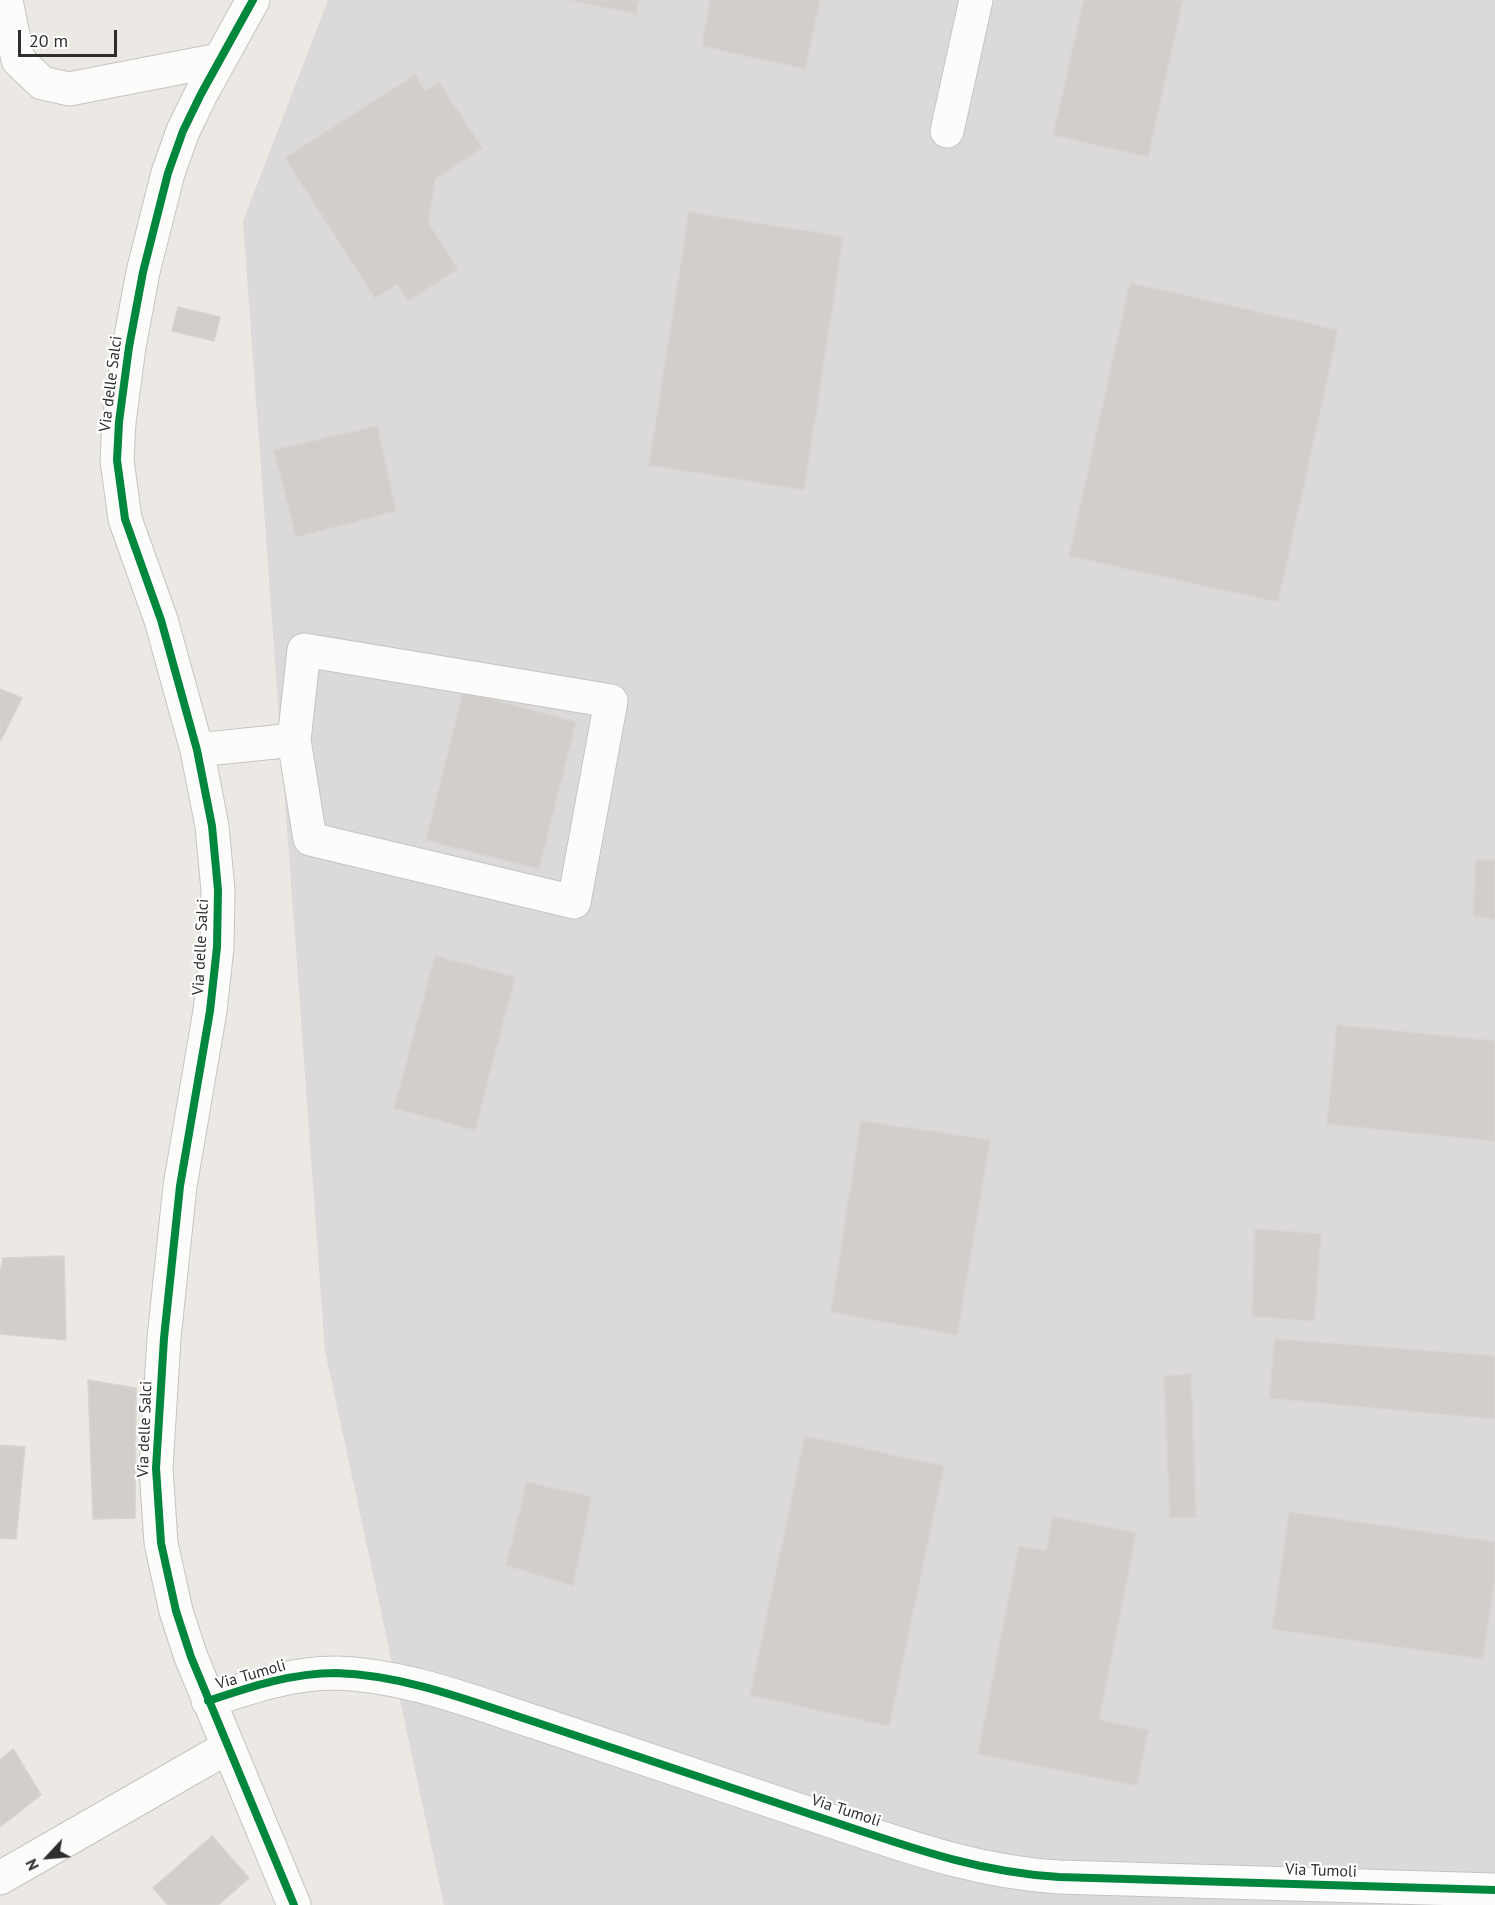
<!DOCTYPE html>
<html>
<head>
<meta charset="utf-8">
<style>
	body { margin:0 }
	#map { position:relative; width:1495px; height:1905px; overflow:hidden; background:#ece8e4; font-family:"PT Sans",sans-serif }
	canvas { display:block }
	.north { position:absolute; left:18px; top:1827px; width:60px; height:60px; -webkit-text-stroke:4px #fff; paint-order:stroke; rotate:244deg; font-size:16px; font-weight:700; line-height:24px; text-align:center; color:#2e2e2e }
	.north::after { content:''; display:block; margin:auto; width:21px; height:27px; background:#2e2e2e; clip-path:polygon(50% 0,100% 100%,50% 72%,0 100%) }
	.scale { position:absolute; left:18px; top:30px; width:99px; height:27px; box-sizing:border-box; border:3px solid #2e2e2e; border-top:0; padding-left:8px; font-size:18px; line-height:21px; white-space:nowrap; color:#2e2e2e; -webkit-text-stroke:4px #fff; paint-order:stroke }
</style>
</head>
<body>
<div id="map">
<canvas width="1495" height="1905"></canvas>
<div class="north">N</div>
<div class="scale">20 m</div>
</div>
<script>
const ctx = document.querySelector('canvas').getContext('2d');
ctx.lineJoin = 'round';
function fillPath(path, color) {
  ctx.fillStyle = color;
  ctx.fill(path, 'evenodd');
}
function stroke(path, color, width, dash) {
  ctx.strokeStyle = color;
  ctx.lineWidth = width;
  ctx.lineCap = dash ? 'butt' : 'round';
  ctx.setLineDash(dash || []);
  ctx.stroke(path);
}
function label(font, color, halo, rows, align = 'center') {
  ctx.font = font + ' "PT Sans",sans-serif';
  ctx.lineWidth = 4.5;
  ctx.setLineDash([]);
  ctx.textBaseline = 'middle';
  ctx.strokeStyle = halo;
  ctx.fillStyle = color;
  for (const [text, x, y, turn = 0] of rows) {
    ctx.save();
    ctx.translate(x, y);
    ctx.rotate((+turn || 0) * Math.PI / 180);
    ctx.textAlign = isNaN(turn) ? turn : align;
    if (halo) ctx.strokeText(text, 0, 0);
    ctx.fillText(text, 0, 0);
    ctx.restore();
  }
}
const industrial = new Path2D(`
	M328,0H1495V1905H444L325,1351L243,221Z`);
const building = new Path2D(`
	M570,0H639L636,14Z
	M710,0H820L805,69L702,46Z
	M1084,0H1183L1148,157L1053,135Z
	M415,75L425,91L439,82L482,148L435,179L428,223L458,269L408,301L397,284L375,298L285,158Z
	M689,212L843,237L804,490L649,465Z
	M1130,283L1338,330L1278,602L1069,556Z
	M178,307L220,317L214,341L172,331Z
	M377,426L396,511L296,537L274,450Z
	M0,689L22,698L1,740L0,739Z
	M463,692L576,722L539,869L426,840Z
	M1476,860L1495,861V919L1473,916Z
	M435,956L515,977L475,1130L394,1108Z
	M1337,1025L1495,1041V1141L1327,1124Z
	M861,1121L990,1140L957,1335L831,1312Z
	M1255,1229L1321,1234L1314,1321L1252,1316Z
	M64,1256L66,1340L0,1334V1272L3,1258Z
	M1275,1339L1495,1356V1419L1269,1398Z
	M1191,1374L1196,1517L1170,1518L1164,1376Z
	M88,1380L136,1388L135,1518L93,1519Z
	M805,1436L944,1466L889,1726L750,1695Z
	M0,1445L25,1447L16,1539L0,1538Z
	M527,1482L591,1497L573,1586L506,1565Z
	M1289,1512L1495,1542V1576L1483,1659L1272,1629Z
	M1053,1516L1136,1533L1099,1720L1148,1730L1137,1786L978,1754L1019,1546L1046,1551Z
	M13,1749L41,1795L0,1827V1760Z
	M212,1836L249,1878L218,1905H168L153,1888Z`);
const minor = new Path2D(`
	M6,0L18,60L42,83L69,89L219,60
	M253,0L201,94L183,131L168,173L143,272L129,347L119,422L117,460L125,519L161,620L197,750L212,826L218,890L217,947L210,1011L180,1186L164,1338L156,1468L161,1543L176,1611L191,1657L294,1905
	M947,131L976,0
	M197,750L294,740L304,650L611,701L574,902L310,839L294,740
	M208,1701C250,1687 291,1673 336,1673C405,1675 473,1702 538,1723C630,1754 722,1784 813,1815C896,1842 971,1872 1059,1877L1495,1890
	M0,1878L228,1747`);
const cycleway = new Path2D(`
	M253,0L201,94L183,131L168,173L143,272L129,347L119,422L117,460L125,519L161,620L197,750L212,826L218,890L217,947L210,1011L180,1186L164,1338L156,1468L161,1543L176,1611L191,1657L294,1905
	M208,1701C250,1687 291,1673 336,1673C405,1675 473,1702 538,1723C630,1754 722,1784 813,1815C896,1842 971,1872 1059,1877L1495,1890`);
const streetNames = [
	["Via delle Salci",111,384,-83],
	["Via delle Salci",201,947,-87],
	["Via delle Salci",145,1429,-88],
	["Via Tumoli",251,1675,-16],
	["Via Tumoli",846,1811,18],
	["Via Tumoli",1321,1871,2]
];
fillPath(industrial, '#dcd9db');
fillPath(building, '#d1cecb');
stroke(building, '#d7d4d0', 1.5);
stroke(minor, '#c5c4c5', 35);
stroke(minor, '#fcfcfb', 33);
stroke(cycleway, '#00873e', 8);
label('16px', '#2e2e2e', '#fff', streetNames);
</script>
</body>
</html>
